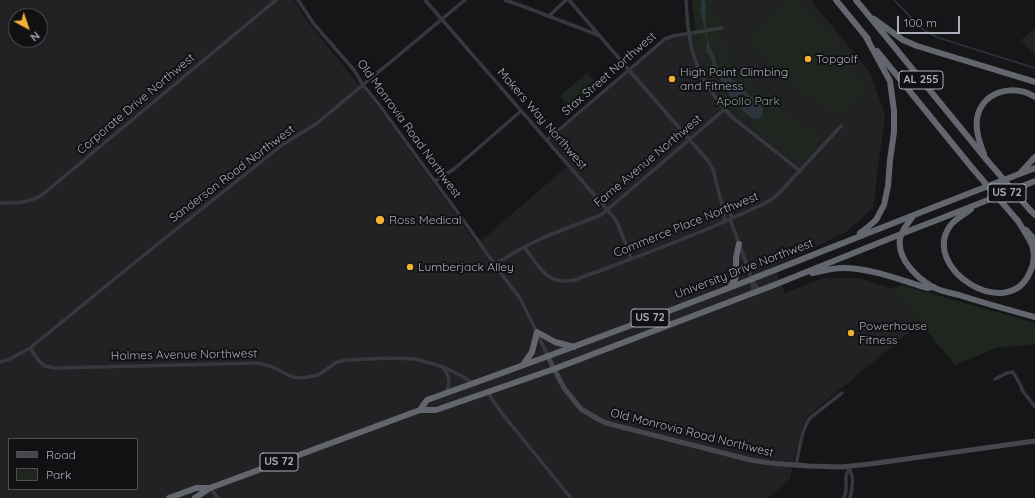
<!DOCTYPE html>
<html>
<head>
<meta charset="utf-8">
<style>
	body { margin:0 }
	#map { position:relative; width:1035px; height:498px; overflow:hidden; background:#161618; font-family:Quicksand,sans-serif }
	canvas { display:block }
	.legend { position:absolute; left:8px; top:438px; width:130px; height:52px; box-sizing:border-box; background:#111113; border:1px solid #4d4f55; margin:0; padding:5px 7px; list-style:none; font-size:12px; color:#a8adb8 }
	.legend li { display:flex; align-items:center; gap:8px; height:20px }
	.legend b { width:20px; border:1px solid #4d4f55 }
	.north { position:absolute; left:8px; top:8px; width:40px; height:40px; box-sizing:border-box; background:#111113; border:1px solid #4d4f55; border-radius:50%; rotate:140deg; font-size:11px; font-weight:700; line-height:16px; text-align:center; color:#a8adb8 }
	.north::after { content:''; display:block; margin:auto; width:14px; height:18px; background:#f2b134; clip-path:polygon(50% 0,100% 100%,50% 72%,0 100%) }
	.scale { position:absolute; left:897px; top:16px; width:63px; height:18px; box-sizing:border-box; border:2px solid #a8adb8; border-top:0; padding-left:5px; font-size:12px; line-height:14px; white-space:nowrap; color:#a8adb8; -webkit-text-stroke:3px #111113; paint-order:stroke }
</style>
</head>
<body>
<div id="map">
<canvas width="1035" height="498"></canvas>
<ul class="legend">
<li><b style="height:5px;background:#45474d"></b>Road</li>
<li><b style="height:11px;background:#1e261f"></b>Park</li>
</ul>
<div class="north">N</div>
<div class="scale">100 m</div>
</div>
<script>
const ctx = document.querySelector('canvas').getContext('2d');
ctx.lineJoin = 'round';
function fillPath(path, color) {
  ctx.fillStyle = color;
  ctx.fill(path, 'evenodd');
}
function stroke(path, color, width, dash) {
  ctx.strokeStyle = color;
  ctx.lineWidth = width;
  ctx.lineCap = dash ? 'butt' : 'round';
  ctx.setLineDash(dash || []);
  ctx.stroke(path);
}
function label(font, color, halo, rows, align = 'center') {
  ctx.font = font + ' Quicksand,sans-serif';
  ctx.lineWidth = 4;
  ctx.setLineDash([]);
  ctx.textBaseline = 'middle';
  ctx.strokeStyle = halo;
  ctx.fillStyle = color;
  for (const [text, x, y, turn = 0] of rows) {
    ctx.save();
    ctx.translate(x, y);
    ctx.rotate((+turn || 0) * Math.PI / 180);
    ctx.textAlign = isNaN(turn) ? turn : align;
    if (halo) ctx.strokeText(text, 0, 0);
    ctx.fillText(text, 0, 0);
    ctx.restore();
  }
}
const built = new Path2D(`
	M0,0H294L305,18L358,84L364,88L477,244L570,164L550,140L660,45L669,39L685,35L722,30L718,17L715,16L709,12L713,0H811L869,71L885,114L873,208L846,232L774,267L785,293L824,278H859L892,289L920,323L808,416L803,424L798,443L790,479L768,498H0ZM16,16H40V40H16ZM9,439H137V489H9Z
	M1035,29V55L1021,40Z`);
const green = new Path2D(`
	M692,0H713L709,12L715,13V16L718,17L719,14L724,15L723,23L721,24L726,51L732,60L730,62L782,111L810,131L813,128L819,134L822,138L800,164L792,156C780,147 768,137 756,127C748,121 739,115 732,108C702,75 696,43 692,0Z
	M790,0H800L838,44L867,88C860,101 851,110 838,117L795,86L750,41C761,22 771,11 790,0Z
	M587,73L598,86L571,109L560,96Z
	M901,285L1035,323V344L997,348L955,365L892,289Z`);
const water = new Path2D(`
	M701,0H705L706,7L705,18L707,37L709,44L715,57L716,63L718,68L722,73L738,83L749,95L759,102L762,106L763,110V113L761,117L758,119L752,118L745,113L738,105L727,92L719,77L713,69L712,60L706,51L707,42L704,25L700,9L701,6Z`);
const stream = new Path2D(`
	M894,0L922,29L939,38L1035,68`);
const street = new Path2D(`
	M298,0L314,24L354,70L363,85L377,102L469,228L505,279L520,298L535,328L548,357
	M425,0L616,220L628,249L631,259
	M505,0L525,7L598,35
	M569,0L629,70L709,162L713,169L721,201L725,222
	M686,0C687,11 687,23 689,34C693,65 710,94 732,117L800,171
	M549,16L566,0
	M547,140L665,39L673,36L722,28
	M435,181L454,169L521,111
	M722,202L733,218
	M0,203C15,203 29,203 42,195L276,0
	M730,219L752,279L759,291
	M524,247C540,266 545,286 575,280C630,259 686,240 739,215C754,208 770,203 781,191L841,126
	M495,264L524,247L547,236L601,215L614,204L725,109
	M752,280L753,293
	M30,348L39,361L45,366L55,368L258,363L270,366L293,377L303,378L318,375L337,362L347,360L389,358L416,359L443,367L462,376L473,383
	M0,362L10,359L30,348L144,255L282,145L316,124L465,0
	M443,368C450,377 451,384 445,393
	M995,379L1007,373L1013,372L1021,386L1022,390L1035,407
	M488,392L493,401L504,416L571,498
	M796,466C799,452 801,430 810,418L842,393
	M849,469C855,478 852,488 850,498
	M210,488L218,498
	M844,498L846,491V476L849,469L848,466`);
const secondary = new Path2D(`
	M548,357L564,388L581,409L598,419L606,423L751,460L770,463L808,466L841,467L870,464L1035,441`);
const highway = new Path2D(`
	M836,0L868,39
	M856,0L986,159
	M874,19L903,40L917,46L1035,82
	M877,51L973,169
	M984,154C979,142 974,127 978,114C986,90 1015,84 1035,97
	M1021,172L1035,157
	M971,209C964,215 955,219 950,226C920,268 1008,324 1030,272C1034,264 1035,254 1032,245C1028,237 1023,229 1018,221
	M1030,210L1035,215
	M913,216C909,223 901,230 900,239C897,259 917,278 933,287C940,291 950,293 959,295C984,303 1009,310 1035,317
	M1026,230L1035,240
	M860,233L869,226L876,220L884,205L888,186L890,160L894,132V111L890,81L866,37
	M812,273C822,271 832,268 843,268C871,268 901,280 927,288L934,287
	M730,287L735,279L736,274V258L739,244
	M523,365L532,352L537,332L555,342L574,347
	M420,410L427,400C536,361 644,321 752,279C846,242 940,204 1035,168
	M169,498L196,488H210
	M195,498L210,488L420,410H436L554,369L774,285L901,234L978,204L1035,181`);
const highwayBridge = new Path2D(`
	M986,159L1030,210
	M973,169L1018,221`);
const markers = [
	[808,59,4,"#f2b134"],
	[672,79,4,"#f2b134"],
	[380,220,5,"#f2b134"],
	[410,267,4,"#f2b134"],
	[851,333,4,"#f2b134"]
];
const shields = [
	[921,80,44],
	[1007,193,38],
	[650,318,38],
	[279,462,38]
];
const shieldNames = [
	["AL 255",921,80],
	["US 72",1007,193],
	["US 72",650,318],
	["US 72",279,462]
];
const poiNames = [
	["Topgolf",816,59],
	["High Point Climbing",680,72],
	["and Fitness",680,86],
	["Ross Medical",389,220],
	["Lumberjack Alley",418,267],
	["Powerhouse",859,326],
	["Fitness",859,340]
];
const streetNames = [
	["Stax Street Northwest",609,74,-41],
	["Corporate Drive Northwest",136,104,-40],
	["Makers Way Northwest",542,119,49],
	["Old Monrovia Road Northwest",409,129,54],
	["Fame Avenue Northwest",648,161,-40],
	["Sanderson Road Northwest",232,174,-37],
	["Commerce Place Northwest",686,225,-22],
	["University Drive Northwest",744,269,-21],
	["Holmes Avenue Northwest",184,355,-1],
	["Old Monrovia Road Northwest",692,433,14]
];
const parkNames = [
	["Apollo Park",748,101]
];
fillPath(built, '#222225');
fillPath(green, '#1e261f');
fillPath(water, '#2c353c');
stroke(stream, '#2c353c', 1.5);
stroke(street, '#37383d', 3.5);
stroke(secondary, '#45474d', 5);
stroke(highway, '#63666e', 6);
stroke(highwayBridge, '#63666e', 6);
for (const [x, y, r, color] of markers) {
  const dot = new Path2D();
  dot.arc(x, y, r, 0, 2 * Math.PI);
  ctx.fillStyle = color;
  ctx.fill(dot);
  stroke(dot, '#111113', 1.5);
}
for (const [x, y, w] of shields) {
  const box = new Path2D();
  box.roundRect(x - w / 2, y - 9, w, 18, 3);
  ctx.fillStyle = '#111113';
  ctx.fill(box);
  stroke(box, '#a8adb8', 1);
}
label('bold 11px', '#a8adb8', null, shieldNames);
label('12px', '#a8adb8', '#111113', poiNames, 'left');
label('12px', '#a8adb8', '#111113', streetNames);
label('12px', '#7fa381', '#111113', parkNames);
</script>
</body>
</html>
